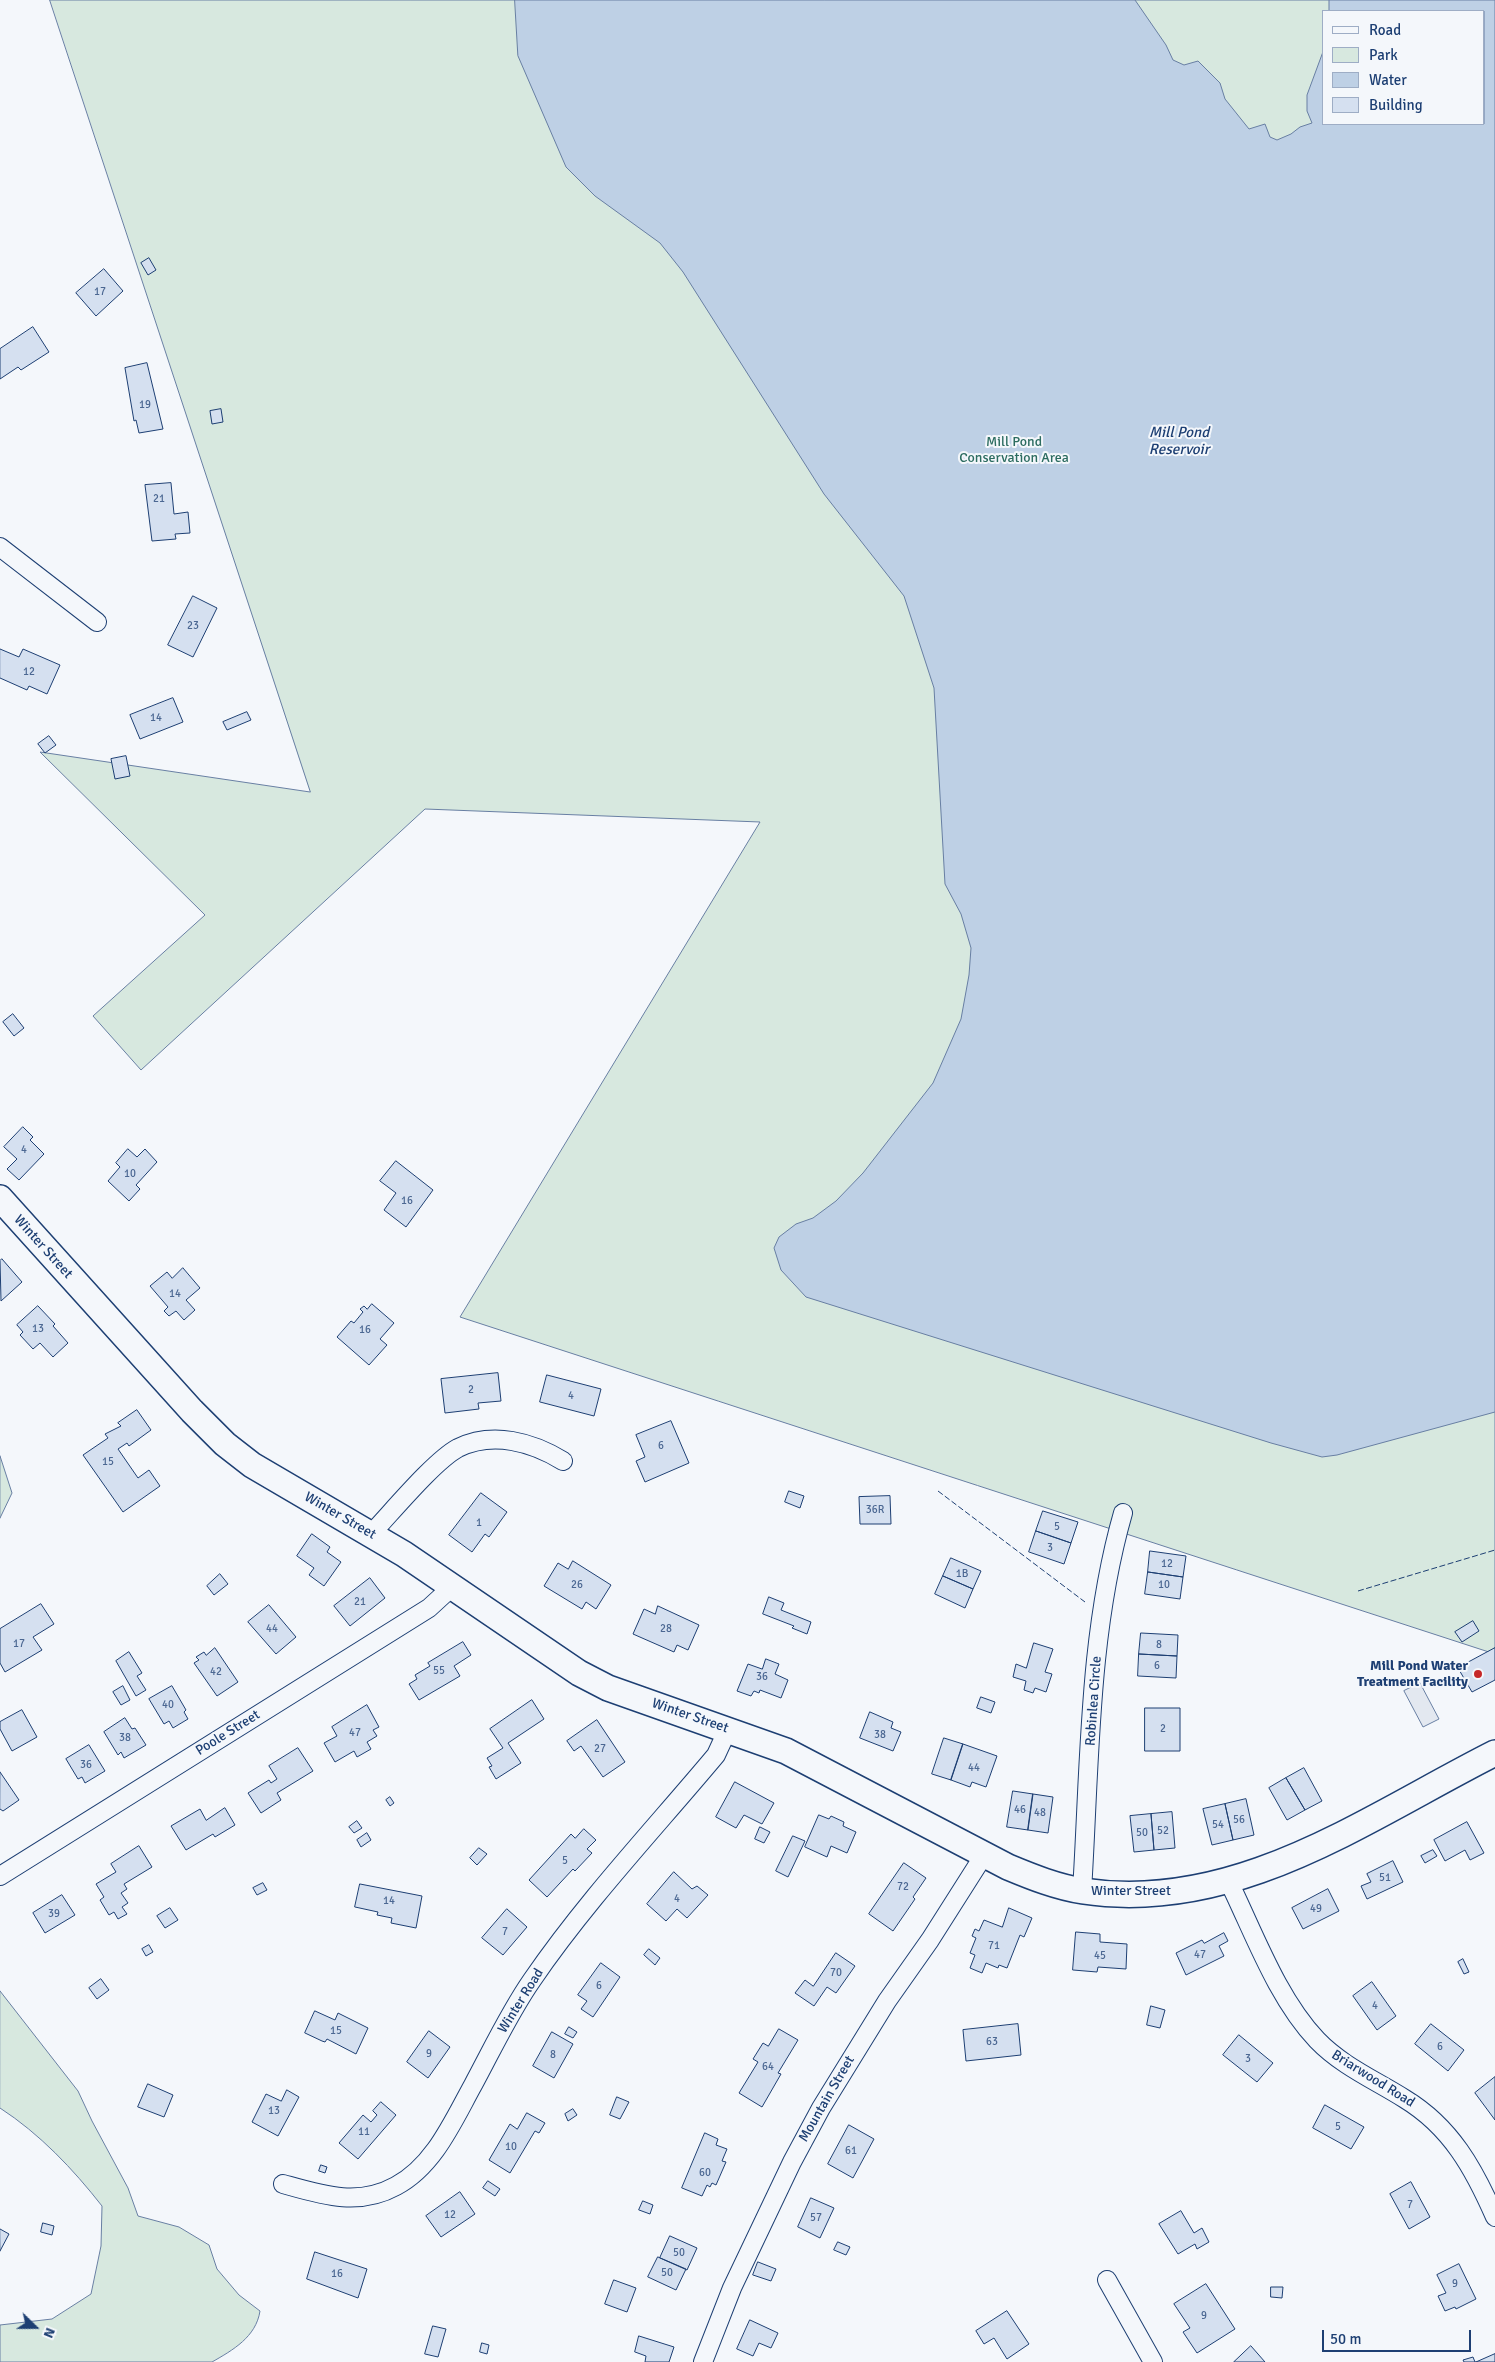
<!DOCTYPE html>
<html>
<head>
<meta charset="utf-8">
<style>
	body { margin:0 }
	#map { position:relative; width:1495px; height:2362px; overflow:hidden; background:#f4f7fb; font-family:Signika,sans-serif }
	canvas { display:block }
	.legend { position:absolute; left:1322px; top:10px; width:162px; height:115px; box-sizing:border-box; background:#f4f7fb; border:1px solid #9eadc5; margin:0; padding:6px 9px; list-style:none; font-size:15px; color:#1d3f73 }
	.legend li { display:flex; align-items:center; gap:10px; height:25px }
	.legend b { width:25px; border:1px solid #9eadc5 }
	.north { position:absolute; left:10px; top:2302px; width:50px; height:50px; -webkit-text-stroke:4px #f4f7fb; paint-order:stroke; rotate:112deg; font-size:14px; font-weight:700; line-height:20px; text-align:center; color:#1d3f73 }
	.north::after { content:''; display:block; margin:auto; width:18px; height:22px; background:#1d3f73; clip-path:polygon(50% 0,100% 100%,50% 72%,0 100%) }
	.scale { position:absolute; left:1322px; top:2330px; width:149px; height:22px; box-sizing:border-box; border:2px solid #1d3f73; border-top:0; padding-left:6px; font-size:15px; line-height:18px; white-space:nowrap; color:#1d3f73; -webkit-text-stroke:4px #f4f7fb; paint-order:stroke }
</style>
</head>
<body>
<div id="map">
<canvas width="1495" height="2362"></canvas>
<ul class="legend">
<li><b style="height:6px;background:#f4f7fb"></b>Road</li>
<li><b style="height:14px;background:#d7e8df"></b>Park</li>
<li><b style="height:14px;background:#bed0e5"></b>Water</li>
<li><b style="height:14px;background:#d5e0f0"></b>Building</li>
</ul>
<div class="north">N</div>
<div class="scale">50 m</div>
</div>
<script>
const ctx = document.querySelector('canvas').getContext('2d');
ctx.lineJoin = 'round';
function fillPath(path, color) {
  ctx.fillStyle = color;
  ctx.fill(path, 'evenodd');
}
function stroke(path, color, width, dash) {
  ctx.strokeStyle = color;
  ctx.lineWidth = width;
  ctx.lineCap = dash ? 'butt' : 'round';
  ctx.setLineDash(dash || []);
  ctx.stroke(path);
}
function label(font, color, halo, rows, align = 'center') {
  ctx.font = font + ' Signika,sans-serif';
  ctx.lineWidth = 4;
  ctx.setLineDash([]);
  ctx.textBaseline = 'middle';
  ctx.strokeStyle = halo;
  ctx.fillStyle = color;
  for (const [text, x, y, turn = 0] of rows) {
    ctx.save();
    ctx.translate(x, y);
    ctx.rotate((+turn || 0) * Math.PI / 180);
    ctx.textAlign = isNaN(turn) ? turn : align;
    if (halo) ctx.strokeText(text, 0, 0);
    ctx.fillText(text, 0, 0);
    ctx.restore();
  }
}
const green = new Path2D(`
	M50,0H1495V1654L460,1317L760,822L425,809L141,1070L93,1016L205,915L40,752L310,792ZM1324,11H1484V124H1324Z
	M0,1456L12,1493L0,1518Z
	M0,1991L78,2091L92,2121L128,2188L138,2216L179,2227L209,2245L217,2269L239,2295L260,2311C256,2337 233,2350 212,2362H0V2325L52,2319L91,2294L101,2246L102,2206C73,2169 40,2134 0,2108Z`);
const parking = new Path2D(`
	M1420,1683L1439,1719L1423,1727L1404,1691Z`);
const water = new Path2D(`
	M515,0H1135L1166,45L1173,60L1184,65L1198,61L1220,83L1225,99L1249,129L1265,124L1270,137L1277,140L1291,134L1300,127L1312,123L1307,111V95L1324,49V124H1484V11H1329V0H1495V1412L1337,1455L1322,1457L1271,1443L806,1297L781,1270L774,1248L779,1237L796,1224L813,1218L836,1201L863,1173L933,1083L961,1019L969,975L971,948L961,914L945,884L934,688L904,596L824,494L683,272L660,243L595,196L566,167L518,56Z`);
const building = new Path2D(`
	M149,258L156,270L148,275L141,263Z
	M104,269L123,291L96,316L76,293Z
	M33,327L49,352L21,370L18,367L0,379V349Z
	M147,363L163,429L139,433L136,420L134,421L125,368Z
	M221,409L223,422L212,424L210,411Z
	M171,483L174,514L188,512L190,533L175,534L176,539L152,541L145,485Z
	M193,596L217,608L193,657L168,645Z
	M0,649L19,657L23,649L60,665L47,694L29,686L27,690L0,678Z
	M173,698L183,722L140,739L130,715Z
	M247,712L251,720L227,730L223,722Z
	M49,736L56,745L45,753L38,744Z
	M126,756L130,776L115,779L111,759Z
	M13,1014L24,1028L14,1036L3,1022Z
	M23,1127L33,1137L30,1140L44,1154L19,1180L7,1169L17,1159L4,1147Z
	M128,1149L137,1157L145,1149L157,1162L136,1185L140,1189L129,1201L108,1181L120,1167L116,1163Z
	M396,1161L433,1190L406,1227L384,1210L396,1193L380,1181Z
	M2,1259L22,1282L1,1301L0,1261Z
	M183,1268L200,1288L186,1300L195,1310L184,1320L176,1311L169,1316L164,1311L168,1307L150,1286L167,1272L172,1278Z
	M372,1304L394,1323L380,1339L387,1345L369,1365L337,1337L351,1321L354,1323L363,1312L360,1309L364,1306L367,1309Z
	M38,1306L55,1324L53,1326L68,1343L53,1357L40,1343L33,1349L20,1335L23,1332L17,1325Z
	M498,1373L501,1401L478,1403L479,1409L445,1413L441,1379Z
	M547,1375L601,1389L594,1416L540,1402Z
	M137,1410L151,1430L129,1446L127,1443L118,1449L138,1478L149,1470L160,1486L123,1512L83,1455L108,1438L105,1434L121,1426L118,1423Z
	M671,1421L689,1463L645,1482L636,1461L645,1457L636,1435Z
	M789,1491L804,1496L800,1508L785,1502Z
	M481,1493L507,1512L489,1537L485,1534L472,1552L449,1535Z
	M890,1496L891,1524H860L859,1497Z
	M1043,1511L1078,1522L1071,1543L1036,1531Z
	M1036,1531L1071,1543L1064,1564L1029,1552Z
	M312,1534L330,1547L327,1552L341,1562L324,1586L309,1575L314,1568L297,1556Z
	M1150,1551L1186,1556L1183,1577L1148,1572Z
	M951,1558L981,1571L973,1589L943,1576Z
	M573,1561L611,1585L596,1609L586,1602L582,1609L544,1586L558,1563L568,1569Z
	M1148,1572L1183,1577L1180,1599L1145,1594Z
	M220,1574L228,1584L214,1595L207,1586Z
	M943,1576L973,1589L965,1608L935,1594Z
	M370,1578L385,1598L350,1626L334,1606Z
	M769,1597L784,1603L781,1610L811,1622L807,1634L792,1628L794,1626L763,1614Z
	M41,1604L54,1624L33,1637L42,1650L5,1672L0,1663V1629Z
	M269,1605L296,1637L276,1654L248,1622Z
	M658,1606L699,1625L688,1650L677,1645L674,1652L633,1634L644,1609L655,1614Z
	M1473,1621L1479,1631L1462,1642L1455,1632Z
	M1141,1633L1178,1635L1177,1656L1139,1654Z
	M463,1642L471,1655L454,1666L460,1676L419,1700L409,1684L417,1679L415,1675L430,1666L428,1663Z
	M1034,1643L1053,1649L1045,1672L1052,1674L1046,1692L1035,1688L1033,1693L1024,1690L1026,1681L1013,1677L1016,1664L1026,1668Z
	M215,1648L238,1682L217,1696L194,1663L199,1660L196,1657L204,1652L206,1655Z
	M1495,1648V1680L1472,1692L1458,1668Z
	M129,1652L142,1673L137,1676L146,1690L136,1696L116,1661Z
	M1139,1654L1177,1656L1176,1678L1138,1676Z
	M766,1659L779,1664L775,1674L788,1680L781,1698L760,1690L759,1693L754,1691L751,1696L737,1691L748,1664L762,1669Z
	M123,1686L130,1700L121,1705L113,1692Z
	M172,1686L186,1710L184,1712L188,1719L173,1728L169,1721L164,1724L149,1699Z
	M981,1697L995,1702L991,1713L977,1708Z
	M532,1700L544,1719L508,1743L521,1763L496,1779L489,1767L492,1766L487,1758L503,1748L490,1729Z
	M367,1705L379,1727L373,1730L377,1736L367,1742L371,1749L357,1757L354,1751L335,1762L324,1743L337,1736L332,1727Z
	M1145,1708H1180V1751H1145Z
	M22,1710L37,1737L12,1751L0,1729V1722Z
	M870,1712L893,1722L891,1728L901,1732L893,1751L860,1738Z
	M125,1718L132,1729L135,1728L146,1745L124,1758L121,1752L118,1755L104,1732Z
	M597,1720L625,1762L603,1777L581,1746L574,1751L567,1741Z
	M944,1738L963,1744L951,1780L932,1774Z
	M963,1744L997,1756L986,1787L972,1782L970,1787L951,1780Z
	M89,1745L105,1771L85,1783L82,1777L78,1779L66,1759Z
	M298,1748L313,1771L277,1793L281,1800L261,1813L248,1793L269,1780L271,1783L277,1779L269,1766Z
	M1304,1768L1322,1801L1305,1810L1286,1778Z
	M0,1772L19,1800L3,1811L0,1809Z
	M1286,1778L1305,1810L1287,1820L1269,1788Z
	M735,1782L774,1803L762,1824L744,1815L736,1828L716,1817Z
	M1013,1791L1033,1794L1028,1830L1007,1827Z
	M1033,1794L1053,1797L1048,1833L1028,1830Z
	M390,1797L394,1803L390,1806L386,1800Z
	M1246,1799L1254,1835L1233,1840L1225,1804Z
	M1225,1804L1233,1840L1212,1845L1203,1809Z
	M225,1808L235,1825L215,1837L213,1834L186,1850L171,1826L200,1809L206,1820Z
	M1172,1812L1175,1848L1154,1850L1151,1814Z
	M1151,1814L1154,1850L1134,1852L1130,1816Z
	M819,1815L829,1819L831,1816L844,1822L843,1826L856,1832L847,1853L831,1846L827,1857L805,1847Z
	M357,1821L362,1828L354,1833L349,1827Z
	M1467,1822L1484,1853L1470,1860L1465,1850L1445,1861L1434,1840Z
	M760,1827L770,1832L764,1843L755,1839Z
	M584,1829L596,1840L587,1849L592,1853L575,1871L573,1869L547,1897L529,1880L571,1834L575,1838Z
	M367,1833L371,1840L361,1847L357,1840Z
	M793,1836L805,1841L788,1877L776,1871Z
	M139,1846L152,1867L124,1884L127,1889L121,1893L128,1903L122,1907L127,1914L118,1919L114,1912L109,1915L100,1900L104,1897L96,1884L116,1872L111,1864Z
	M479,1848L487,1854L477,1865L470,1858Z
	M1433,1850L1437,1856L1425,1863L1421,1856Z
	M1393,1861L1403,1882L1367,1899L1361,1886L1371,1882L1367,1874Z
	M904,1863L926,1878L913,1897L915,1899L893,1931L869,1914Z
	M674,1872L692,1889L697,1886L708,1895L687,1918L677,1909L666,1921L647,1904Z
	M263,1883L267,1890L257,1895L253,1888Z
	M360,1884L422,1896L416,1928L391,1923L392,1918L377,1915L378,1912L355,1907Z
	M1328,1889L1339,1911L1303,1929L1292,1908Z
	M62,1895L75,1915L45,1933L33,1913Z
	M170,1908L178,1920L165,1928L157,1916Z
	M1009,1908L1032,1918L1024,1937L1020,1935L1007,1968L999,1965L998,1968L986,1963L982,1973L970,1968L975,1955L970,1953L976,1938L972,1936L975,1929L979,1931L984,1920L1002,1927Z
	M507,1909L527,1927L503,1955L482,1938Z
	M1076,1932L1100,1934V1942L1127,1944L1126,1969L1098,1967L1097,1972L1073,1970Z
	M1224,1933L1228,1941L1219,1946L1224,1956L1186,1975L1176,1953L1202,1940L1204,1943Z
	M149,1945L153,1952L146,1956L142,1949Z
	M649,1949L660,1958L655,1965L644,1955Z
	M836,1953L855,1966L836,1993L827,1987L814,2006L795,1993L805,1980L813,1986Z
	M1463,1959L1469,1972L1464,1974L1458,1962Z
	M601,1963L620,1977L593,2017L581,2009L587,2001L578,1995Z
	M101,1979L109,1990L97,1999L89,1988Z
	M1372,1982L1396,2016L1377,2030L1353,1996Z
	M1151,2006L1165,2010L1160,2028L1147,2025Z
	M315,2011L335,2020L338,2013L368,2028L356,2054L327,2039L325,2042L322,2041L305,2033Z
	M1018,2024L1021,2055L966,2061L963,2030Z
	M1431,2024L1464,2050L1448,2071L1415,2044Z
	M569,2027L577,2032L573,2038L565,2034Z
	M779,2029L798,2040L778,2073L781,2074L762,2107L739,2093L758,2062L753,2059L763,2043L768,2046Z
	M429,2031L450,2047L428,2078L407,2062Z
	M552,2032L573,2044L554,2078L533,2066Z
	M1239,2035L1273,2063L1257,2082L1223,2055Z
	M1495,2077V2120L1475,2093Z
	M148,2084L173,2095L164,2117L138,2107Z
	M287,2090L299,2097L278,2136L252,2122L266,2094L281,2101Z
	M617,2097L629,2102L620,2119L610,2115Z
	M381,2102L396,2115L358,2159L339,2143L363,2115L371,2122L377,2115L373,2111Z
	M1325,2105L1364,2127L1351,2149L1313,2128Z
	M573,2109L577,2115L568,2121L565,2114Z
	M527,2113L545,2123L539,2133L535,2131L510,2173L489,2160L510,2124L517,2129Z
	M849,2125L874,2139L853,2178L828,2164Z
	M705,2133L718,2139L716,2145L727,2149L722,2161L726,2162L716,2185L712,2183L710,2187L707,2185L702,2196L682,2188Z
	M321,2165L327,2167L325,2173L319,2171Z
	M488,2181L500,2189L495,2196L483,2188Z
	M1411,2182L1430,2217L1409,2229L1390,2194Z
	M460,2192L475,2214L441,2237L426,2216Z
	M811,2198L834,2208L820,2238L798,2227Z
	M643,2201L653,2205L650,2214L639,2210Z
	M1181,2211L1194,2233L1202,2228L1209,2242L1197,2249L1195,2244L1178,2254L1159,2224Z
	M43,2223L54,2226L52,2235L41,2232Z
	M0,2229L9,2234L0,2251Z
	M670,2236L697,2248L687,2270L660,2258Z
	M838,2242L850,2247L846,2255L834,2250Z
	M315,2252L367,2269L358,2298L307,2279Z
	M658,2257L686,2269L676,2290L648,2277Z
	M758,2262L776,2269L771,2281L753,2275Z
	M1459,2264L1476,2299L1456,2309L1455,2307L1445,2311L1438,2296L1446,2293L1437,2275Z
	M614,2280L636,2288L627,2312L605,2304Z
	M1206,2284L1235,2329L1197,2353L1183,2332L1190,2328L1174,2304Z
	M1271,2287H1283L1282,2298L1271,2297Z
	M1007,2311L1029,2344L1007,2359L994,2338L984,2344L976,2331Z
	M750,2320L778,2333L771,2348L759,2343L753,2356L737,2349Z
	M433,2326L446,2329L438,2357L425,2354Z
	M639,2336L674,2347L669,2362H645L646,2356L635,2352Z
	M482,2343L489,2345L487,2354L480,2352Z
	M1251,2346L1265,2362H1234Z
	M1495,2354V2362H1464L1463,2360L1473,2357L1475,2362Z`);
const street = new Path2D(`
	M0,547L97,622
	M371,1534C392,1512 434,1461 458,1448C493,1431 532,1442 563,1461
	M0,1876L429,1608L453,1586
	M1229,1882C1254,1933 1277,1998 1317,2040C1342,2066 1375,2080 1405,2099C1451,2127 1474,2169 1495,2217
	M1082,1891C1090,1765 1088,1635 1123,1513
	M283,2184C322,2195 358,2207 396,2186C434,2166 453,2121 473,2085C492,2050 509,2013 532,1980C586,1901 655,1828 716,1755L728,1729
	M1107,2280L1153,2362
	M703,2362L732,2288L792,2162L821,2108L887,2001L930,1940L984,1855`);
const secondary = new Path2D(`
	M0,1198L192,1411L225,1444L252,1465L404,1554L579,1673L608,1688L786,1751L1008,1867C1032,1877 1057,1887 1083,1891C1237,1914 1366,1818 1495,1753`);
const fence = new Path2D(`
	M938,1491L1085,1602
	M1358,1591L1495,1550`);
const markers = [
	[1478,1674,5,"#c62828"]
];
const numberNames = [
	["17",100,292],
	["19",145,405],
	["21",159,499],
	["23",193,626],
	["12",29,672],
	["14",156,718],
	["4",24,1150],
	["10",130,1174],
	["16",407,1201],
	["14",175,1294],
	["13",38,1329],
	["16",365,1330],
	["2",471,1390],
	["4",571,1396],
	["6",661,1446],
	["15",108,1462],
	["36R",875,1510],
	["1",479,1523],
	["5",1057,1527],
	["3",1050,1548],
	["12",1167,1564],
	["1B",962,1574],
	["26",577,1585],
	["10",1164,1585],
	["21",360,1602],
	["44",272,1629],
	["28",666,1629],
	["17",19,1644],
	["8",1159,1645],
	["6",1157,1666],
	["55",439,1671],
	["42",216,1672],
	["36",762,1677],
	["40",168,1705],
	["2",1163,1729],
	["47",355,1733],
	["38",880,1735],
	["38",125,1738],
	["27",600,1749],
	["36",86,1765],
	["44",974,1768],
	["46",1020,1810],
	["48",1040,1813],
	["56",1239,1820],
	["54",1218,1825],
	["52",1163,1831],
	["50",1142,1833],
	["5",565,1861],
	["51",1385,1878],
	["72",903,1887],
	["4",677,1899],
	["14",389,1901],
	["49",1316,1909],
	["39",54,1914],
	["7",505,1932],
	["71",994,1946],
	["47",1200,1955],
	["45",1100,1956],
	["70",836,1973],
	["6",599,1986],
	["4",1375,2006],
	["15",336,2031],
	["63",992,2042],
	["6",1440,2047],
	["9",429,2054],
	["8",553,2055],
	["3",1248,2059],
	["64",768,2067],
	["13",274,2111],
	["5",1338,2127],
	["11",364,2132],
	["10",511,2147],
	["61",851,2151],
	["60",705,2173],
	["7",1410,2205],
	["12",450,2215],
	["57",816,2218],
	["50",679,2253],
	["50",667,2273],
	["16",337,2274],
	["9",1455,2284],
	["9",1204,2316]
];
const parkNames = [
	["Mill Pond",1014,442],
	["Conservation Area",1014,458]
];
const streetNames = [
	["Winter Street",43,1247,48],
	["Winter Street",340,1516,30],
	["Robinlea Circle",1094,1701,-86],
	["Winter Street",690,1716,19],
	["Poole Street",228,1733,-32],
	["Winter Street",1131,1891],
	["Winter Road",521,2001,-58],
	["Briarwood Road",1373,2079,32],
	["Mountain Street",827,2099,-60]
];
const poiNames = [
	["Mill Pond Water",1468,1666],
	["Treatment Facility",1468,1682]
];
const waterNames = [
	["Mill Pond",1179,433],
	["Reservoir",1179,450]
];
fillPath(green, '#d7e8df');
stroke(green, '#687fa3', 1);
fillPath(parking, '#e3e8f0');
stroke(parking, '#687fa3', 1);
fillPath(water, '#bed0e5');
stroke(water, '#687fa3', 1);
fillPath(building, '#d5e0f0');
stroke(building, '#1d3f73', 1);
stroke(street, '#1d3f73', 20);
stroke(secondary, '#1d3f73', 28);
stroke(street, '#f4f7fb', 18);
stroke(secondary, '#f4f7fb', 25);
stroke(fence, '#1d3f73', 1, [6, 2.5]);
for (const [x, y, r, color] of markers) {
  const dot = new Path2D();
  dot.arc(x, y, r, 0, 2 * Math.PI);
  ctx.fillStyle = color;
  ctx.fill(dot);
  stroke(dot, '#f4f7fb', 2);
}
label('11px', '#4b6792', null, numberNames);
label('14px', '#2c6c60', '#f4f7fb', parkNames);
label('14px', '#1d3f73', '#f4f7fb', streetNames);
label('bold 14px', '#1d3f73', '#f4f7fb', poiNames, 'right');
label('italic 15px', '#1d3f73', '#f4f7fb', waterNames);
</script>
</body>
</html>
